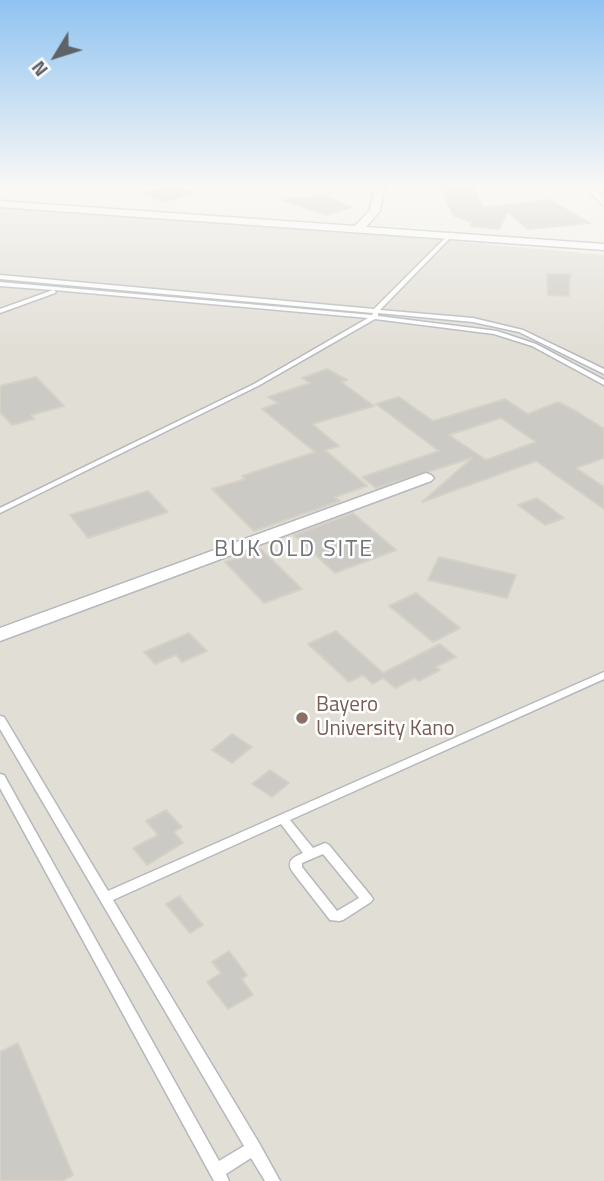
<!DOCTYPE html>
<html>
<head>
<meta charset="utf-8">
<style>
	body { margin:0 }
	#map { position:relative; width:604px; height:1181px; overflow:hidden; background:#f1efe8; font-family:"Titillium Web",sans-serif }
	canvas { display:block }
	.north { position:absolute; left:21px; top:21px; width:70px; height:70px; -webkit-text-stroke:5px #fff; paint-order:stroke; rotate:232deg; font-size:19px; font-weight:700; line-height:28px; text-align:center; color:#5f6368 }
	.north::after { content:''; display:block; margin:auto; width:24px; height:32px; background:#5f6368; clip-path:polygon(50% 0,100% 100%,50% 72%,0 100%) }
</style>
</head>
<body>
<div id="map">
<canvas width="604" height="1181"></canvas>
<div class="north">N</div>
</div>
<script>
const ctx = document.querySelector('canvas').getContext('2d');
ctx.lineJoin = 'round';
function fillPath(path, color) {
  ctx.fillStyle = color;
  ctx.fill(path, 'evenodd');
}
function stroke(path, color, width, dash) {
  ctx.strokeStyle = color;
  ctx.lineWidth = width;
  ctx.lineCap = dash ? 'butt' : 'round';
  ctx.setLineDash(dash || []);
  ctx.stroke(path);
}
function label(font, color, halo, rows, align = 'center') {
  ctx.font = font + ' "Titillium Web",sans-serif';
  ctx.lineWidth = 5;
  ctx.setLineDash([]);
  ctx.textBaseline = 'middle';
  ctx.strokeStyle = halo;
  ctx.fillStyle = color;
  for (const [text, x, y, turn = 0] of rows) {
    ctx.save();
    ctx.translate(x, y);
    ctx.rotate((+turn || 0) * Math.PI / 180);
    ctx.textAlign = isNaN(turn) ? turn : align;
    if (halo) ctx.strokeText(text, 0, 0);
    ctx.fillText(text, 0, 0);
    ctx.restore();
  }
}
const education = new Path2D(`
	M0,208L397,236L604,255V1181H0Z`);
const building = new Path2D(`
	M173,185L193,193L164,202L143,193Z
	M440,185H472L483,208L550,200L590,223L528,229L508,212L499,229L470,226L472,222L454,216Z
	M324,196L351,207L326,215L283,200Z
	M547,274H570L569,296L548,295Z
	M327,369L347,380L341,382L374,406L312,424L339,446L325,450L367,486L335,497L340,501L254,531L212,489L245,479L242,476L315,452L262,409L278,403L268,397L310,383L302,378Z
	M36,377L64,406L31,415L34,419L12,425L0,412V386Z
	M399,397L433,421L505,399L528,414L558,402L576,411L604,429V458L576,468L604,487V509L536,461L422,502L472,458L376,488L362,477L439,451L376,404ZM501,418L536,442L486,460L449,435Z
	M148,491L168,512L88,538L70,515Z
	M537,498L564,518L545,525L518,505Z
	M353,513L396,550L335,573L294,535Z
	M261,549L302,589L264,603L225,562Z
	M439,557L516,575L507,598L428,580Z
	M416,593L460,628L433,642L389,606Z
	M336,631L383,673L440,644L456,657L436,667L440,670L419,681L415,678L395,688L383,678L373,684L363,675L349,682L308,644Z
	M189,633L207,651L182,662L176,655L155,664L144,652Z
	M232,734L252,747L232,763L212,750Z
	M270,770L289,783L272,797L252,784Z
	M166,810L182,827L174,832L183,843L147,865L133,848L158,835L146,821Z
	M179,896L203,925L190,933L166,904Z
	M229,951L247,975L242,979L253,995L228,1009L207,982L221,973L212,962Z
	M18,1043L73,1175L62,1181H0V1052Z`);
const lane = new Path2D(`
	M450,233L452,234V236L380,310L473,318L523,330L604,369V374L519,332L473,322L378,313V316L497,331L536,344L604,380V385L532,346L494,334L375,319L258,386L0,513V508L254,384L368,318L54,290L56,292L55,293L0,313V309L53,290L0,286V282L372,315L373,313L0,279V275L374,309Z
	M604,672V679L290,820L313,848L325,843L329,845L371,896L373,899L371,902L343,920L339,921L330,920L292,871C286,860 294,857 303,853L281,824L113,900L259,1143L280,1181H265L251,1158L226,1174L229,1181H214L0,788V774L4,775L219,1161L244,1146L0,729V716L4,717L108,891ZM323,854L359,898L337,911L302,867V863Z`);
const street = new Path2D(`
	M375,184H385L380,211L366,227L604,244V250L0,207V201L355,226L370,210Z
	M581,184H591L604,197V206Z
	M426,473L431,475L434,478L431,481L0,641V628Z`);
const markers = [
	[302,718,7,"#8d6e63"]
];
const educationNames = [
	["Bayero",316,706],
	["University Kano",316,730]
];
const neighbourhoodNames = [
	["BUK OLD SITE",294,550]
];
fillPath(education, '#e1ded6');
fillPath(building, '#cccac5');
stroke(building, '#d6d1c6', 2);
stroke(lane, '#b5b8bc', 3);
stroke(street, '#b5b8bc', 3);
fillPath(lane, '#fff');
fillPath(street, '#fff');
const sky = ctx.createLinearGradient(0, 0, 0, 350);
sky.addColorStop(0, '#8fc3f1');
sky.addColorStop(0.53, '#f9f8f5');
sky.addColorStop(1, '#f9f8f500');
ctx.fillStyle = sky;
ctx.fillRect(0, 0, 604, 350);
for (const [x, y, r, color] of markers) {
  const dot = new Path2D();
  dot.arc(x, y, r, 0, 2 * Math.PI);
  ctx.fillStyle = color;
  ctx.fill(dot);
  stroke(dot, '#fff', 2.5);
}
label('21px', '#785e54', '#fff', educationNames, 'left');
ctx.letterSpacing = '2px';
label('23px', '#70757a', '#fff', neighbourhoodNames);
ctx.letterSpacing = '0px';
</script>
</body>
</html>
